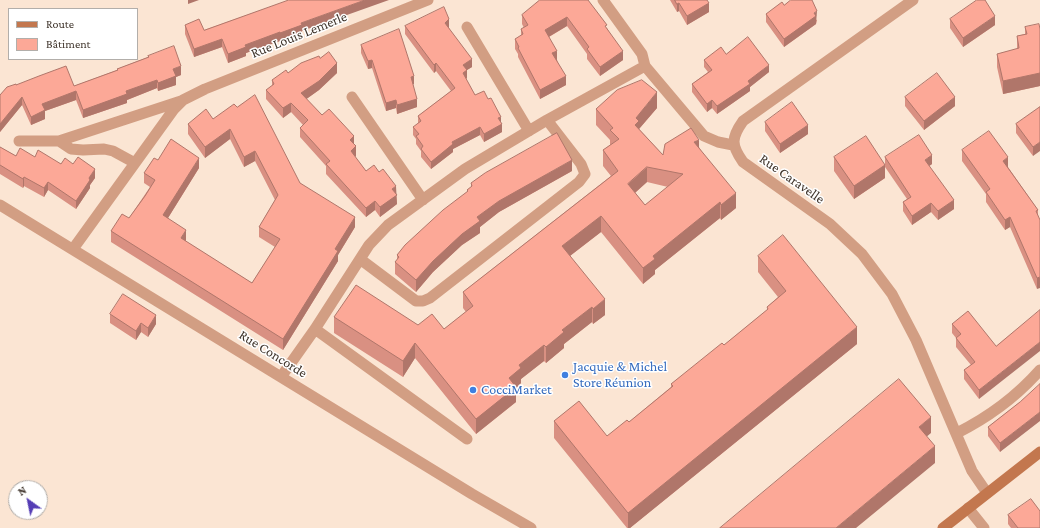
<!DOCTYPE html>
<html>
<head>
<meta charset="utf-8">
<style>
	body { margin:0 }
	#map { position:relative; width:1040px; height:528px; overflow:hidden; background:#fbe5d3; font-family:"Crimson Pro",serif }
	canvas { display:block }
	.legend { position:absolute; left:8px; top:8px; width:130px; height:52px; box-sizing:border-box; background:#fff; border:1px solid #b2aeaa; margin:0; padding:5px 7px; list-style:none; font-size:12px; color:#3f342b }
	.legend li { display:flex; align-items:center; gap:8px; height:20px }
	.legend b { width:20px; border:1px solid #b2aeaa }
	.north { position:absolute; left:8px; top:480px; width:40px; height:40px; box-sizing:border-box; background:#fff; border:1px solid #b2aeaa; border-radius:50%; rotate:327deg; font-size:11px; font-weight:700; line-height:16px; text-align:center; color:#3f342b }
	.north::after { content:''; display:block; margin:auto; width:14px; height:18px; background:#553db5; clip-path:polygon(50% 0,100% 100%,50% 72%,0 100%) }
</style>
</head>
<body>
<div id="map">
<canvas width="1040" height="528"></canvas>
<ul class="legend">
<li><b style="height:5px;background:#c3774e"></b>Route</li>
<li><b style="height:11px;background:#fca897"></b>Bâtiment</li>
</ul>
<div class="north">N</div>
</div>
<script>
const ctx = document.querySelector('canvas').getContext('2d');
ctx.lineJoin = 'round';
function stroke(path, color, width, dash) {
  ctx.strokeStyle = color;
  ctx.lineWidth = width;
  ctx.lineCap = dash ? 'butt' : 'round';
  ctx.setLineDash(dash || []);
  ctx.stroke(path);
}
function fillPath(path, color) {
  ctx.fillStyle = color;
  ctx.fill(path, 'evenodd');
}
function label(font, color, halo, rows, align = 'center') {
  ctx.font = font + ' "Crimson Pro",serif';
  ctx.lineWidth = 3;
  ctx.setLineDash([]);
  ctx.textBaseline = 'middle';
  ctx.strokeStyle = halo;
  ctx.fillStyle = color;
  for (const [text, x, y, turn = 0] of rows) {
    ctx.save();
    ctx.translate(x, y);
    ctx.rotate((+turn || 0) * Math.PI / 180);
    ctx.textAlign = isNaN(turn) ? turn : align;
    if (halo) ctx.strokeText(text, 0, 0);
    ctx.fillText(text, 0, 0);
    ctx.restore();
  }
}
const minor = new Path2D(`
	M603,0L642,54L645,66L704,136L718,142L733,145
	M913,0L743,121C731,138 731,145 743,162L830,224L862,254L892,294L916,340L972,471L987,493
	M467,27L529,131
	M352,97L423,200
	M19,141H59L71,149L83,150L104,149L113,151L135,163
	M59,141L181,101
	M0,205L472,494L531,528
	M73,249L174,109L183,100L205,89L428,0
	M360,259L416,301H423L430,298L579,182L585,174L581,164L547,120
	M315,329L467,439
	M281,377L315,329L369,245L388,225L465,169L547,120L645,66
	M957,433C987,418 1017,396 1040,370
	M968,508L984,528`);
const secondary = new Path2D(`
	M943,528L1040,452`);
const wall = new Path2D(`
	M540,0L607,28L623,60L600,76L587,59V54L567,26L549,37L566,85L540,99L518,57V54L515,49V39L521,36V29L524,28L522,24V15Z
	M670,0H707L709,12L687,25L679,11L677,12Z
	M784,5L817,20L816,24L784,47L766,22V14Z
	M950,19L995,25L963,47L950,28Z
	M185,25L204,30L302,31V34L280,42V41L246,53V56L228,63L222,47L194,57L185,34Z
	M405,26L449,27V28L472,67L467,70V78L466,79L475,95L501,123L502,132L484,142L480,135L453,149V152L431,169L421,157V151L416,144V139L413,135V127L418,124V116L451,91L436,71L434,73L405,34Z
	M1025,27L1040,29V86L1003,94L997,67V54L1017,49V36L1025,34Z
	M361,45L414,84H413L417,107L397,114L396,108L386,111L372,68L368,69L361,53Z
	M726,54L769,72L750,87V91L717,114L712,108L707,112L692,92V84L708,72L704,67V60Z
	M148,56L181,75L176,77V85L158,91L157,88L127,100V103L83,118L76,100L45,111V119L31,125L22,105L0,132V95L16,85L74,86L117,70V69L148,57Z
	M320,58L337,73L319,90L306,99L322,115L354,144L356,156L355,157L366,171L396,194L397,204L380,217L375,210L366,217L326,174V166L300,137V128L303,125L291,112L283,118L266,99V90L272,86V80Z
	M905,97L955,106L924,130L905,106Z
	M237,107L300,183L355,227L338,255V261L283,350L111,242V231L129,218L150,187L144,183V173L158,160L199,168L168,218L186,241H185L252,283L275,247L259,237V227L275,200L255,161L244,167L230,139L205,158L188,134V124L213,119Z
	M1040,107L1033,156L1016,133V124Z
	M657,108L639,129L663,155L699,147L736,208L721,220L720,218L655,270V274L643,284L601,232L570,256L605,315L593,324L592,322L564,344V348L546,363L544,361L521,379V383L516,388V402L476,434L415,358L403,377L334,333V317L418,325L444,329L466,312L463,308V292L611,176L603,166V150L610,145V140L596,125V109ZM647,182L668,187L645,205L635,193Z
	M765,122L808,134L780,153L765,131Z
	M0,147L16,156L35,157L61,164H73L95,178L90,185V188L76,209L48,190L44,197L24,186L23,188L0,174Z
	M962,150L1008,167L1038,210L1037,289L1010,227L1005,230L986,202V194L962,161Z
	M834,157L885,164V157L932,164L929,166L954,209L938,220L931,212L912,225L903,211V202L907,199L885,167V178L854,199L834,171Z
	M572,171L499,212L480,227V233L462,245L433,272L416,292L395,274V262L397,260V255L467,192V190L471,187V183Z
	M758,256L857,344L630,528H627L554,438V421L607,436L629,422L671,387V384L724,345L767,310V307L778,297L758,272Z
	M110,314L156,324L148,337L141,332L136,340L110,323Z
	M952,324L996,346L979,399L964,379V370L971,365L956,347V338L952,333Z
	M1020,402L1000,452L988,436V427Z
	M1008,515L1040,528H1011L1008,524Z`);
const shadedWall = new Path2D(`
	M188,0H199L188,4Z
	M365,0H389L302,31V34L280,42V33L301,23Z
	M679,3V11L677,12V4Z
	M709,3V12L687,25V16Z
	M817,11L816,24L784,47V39Z
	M995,16V25L963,47V38Z
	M567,17V26L545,39V30Z
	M449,19V27L445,31V23Z
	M280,32V41L246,53V56L228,63V54L245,45Z
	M222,39V47L194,57V49Z
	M557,51V60L552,62V53Z
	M623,51V60L600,76V67Z
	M472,59V67L467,70V78L463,81V65Z
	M372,60V68L368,69V61Z
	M337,63V73L319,90L301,103V93Z
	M436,63V71L434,73V65Z
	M769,65V72L750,87V91L717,114V106L748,81Z
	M181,66V75L176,77V85L158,91V83L173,69Z
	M1040,73V86L1003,94V81Z
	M414,76V84L411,85V77Z
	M566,76V85L540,99V90Z
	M157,80V88L127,100V103L83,118V110L126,91Z
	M76,91V100L45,111V119L31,125V117L42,104Z
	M657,92V108L639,129L635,141L636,118Z
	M22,97V105L0,132V124Z
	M955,97V106L924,130V121Z
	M417,99V107L397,114V105Z
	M396,100V108L386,111V103Z
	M712,100V108L707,112V104Z
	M291,103V112L283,118V108Z
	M501,117V124L498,118Z
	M502,124V132L484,142V134Z
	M808,125V134L780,153V144Z
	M480,127V135L453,149V152L431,169V162L452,142Z
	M230,129V139L205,158V147Z
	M354,136V146L350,140Z
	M699,140V155L694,142Z
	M1040,142V151L1033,156V147Z
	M356,146V156L351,160V151Z
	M255,151V161L244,167V157Z
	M932,155V164L925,169V160Z
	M1008,157V167L1003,171V161Z
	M199,158V168L163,226V215Z
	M572,160V171L499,212L480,227V233L462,245L433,272L416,292V280L433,261L477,217L499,201Z
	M885,165V178L854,199V186Z
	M647,167V182L628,199V184Z
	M95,169V178L90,185V188L76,209V201L89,178Z
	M24,177V186L23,188V179Z
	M48,182V190L44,197V188Z
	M396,186L397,204L380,217V207L392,189Z
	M736,193V208L721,220V205Z
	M954,200V209L938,220V211Z
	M375,201V210L366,217V208Z
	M720,202V218L655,270V274L643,284V268L653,256Z
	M931,203V212L912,225V216Z
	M601,216V232L562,262V246Z
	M355,217V227L338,255V261L283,350V339L335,249Z
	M1010,217V227L1005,230V220Z
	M186,230V241L181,249V238Z
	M1040,277V288L1037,289V278Z
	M605,299V315L593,324V309Z
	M592,307V322L564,344V348L546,363V347L562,330Z
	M156,315V324L148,337V328Z
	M141,323V332L136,340V331Z
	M857,327V344L630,528H628V513Z
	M1040,342V351L979,399V390Z
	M415,343V358L403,377V361Z
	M544,345V361L521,379V383L516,388V402L476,434V419L519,365Z
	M1040,412V421L1000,452V443Z
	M931,417V433L919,443V427Z
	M935,446V463L856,528H836Z`);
const building = new Path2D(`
	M289,0H365L301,23L302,25L280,33V32L245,45L246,47L228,54L222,39L194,49L185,25L199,19L204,30Z
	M540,0H588L607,25L605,26L623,51L600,67L587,49L589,47L567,17L545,30L557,51L552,53L566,76L540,90L518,48L519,47L515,39L523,34L521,29L528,25L522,15Z
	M675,0H707L709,3L687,16L679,3L677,4Z
	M791,0H812L817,11L814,13L816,16L784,39L766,14L782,2L784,5Z
	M977,0H985L995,16L963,38L950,19Z
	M444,7L449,19L445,23L472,59L463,65L467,70L463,73L475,95L484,91L488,99L491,98L501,117L498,118L502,124L484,134L480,127L452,142L453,144L431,162L421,149L423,146L416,136L419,134L413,127L421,121L418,116L455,88L436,63L434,65L405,26Z
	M1039,24L1040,29V73L1003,81L997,54L1019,48L1017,36L1027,34L1025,27Z
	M399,29L414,76L411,77L417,99L397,105L396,100L386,103L372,60L368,61L361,45Z
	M748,37L769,65L748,81L750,84L717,106L712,100L707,104L692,84L712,70L704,60L721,47L726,54Z
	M174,46L181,66L173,69L176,76L158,83L157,80L126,91L127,94L83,110L76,91L42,104L45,110L31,117L22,97L0,124V95L7,87L16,84V85L39,76L66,66L74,86L118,70L117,69L149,57L148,56Z
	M329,52L337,63L319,81L301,93L322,115L329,109L354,136L350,140L356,146L351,151L366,171L374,165L379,172L383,169L396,186L392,189L397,195L380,207L375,201L366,208L326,164L330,161L300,128L308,120L291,103L283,108L266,90L274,84L272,80L286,70L288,73L301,63L319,56L320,58Z
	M937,73L955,97L924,121L905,97Z
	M642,80L657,92L636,118L639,121L635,125L663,155L665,144L691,128L699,140L694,142L736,193L721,205L720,202L653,256L655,259L643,268L601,216L562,246L605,299L593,309L592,307L562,330L564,332L546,347L544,345L519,365L521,368L509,378L516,387L476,419L415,343L403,361L334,317L356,285L418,325L432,314L444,329L473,306L463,292L618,171L603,150L619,139L610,130L613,128L596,109L617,90ZM647,167L683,174L645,205L628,184Z
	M255,95L300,183L355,217L335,249L338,251L283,339L111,231L122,214L129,218L145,196L155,180L144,173L154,158L158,160L171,139L199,158L163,215L186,230L181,238L252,283L280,239L259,227L278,195L255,151L244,157L230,129L205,147L188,124L206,109L213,119L234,104L237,107Z
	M792,102L808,125L780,144L765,122Z
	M1040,107V142L1033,147L1016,124Z
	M989,131L1008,157L1003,161L1038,210L1036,211L1040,220V277L1037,278L1010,217L1005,220L986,192L990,189L962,150Z
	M557,133L572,160L499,201L477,217L480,221L462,234L433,261L416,280L395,262L399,257L397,255L405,245L443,210L468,191L467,190L472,186L471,183L485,173Z
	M919,135L932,155L925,160L954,200L938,211L931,203L912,216L903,202L911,197L885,157Z
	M866,136L885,165L854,186L834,157Z
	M0,147L16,156L20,148L35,157L38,150L61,164L65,158L73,164L78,157L95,169L89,178L90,180L76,201L48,182L44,188L24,177L23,179L0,165Z
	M783,235L857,327L628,513L554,421L579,401L607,436L627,420L629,422L673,386L671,384L722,343L724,345L768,309L767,307L786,291L758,256Z
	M123,294L156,315L148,328L141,323L136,331L110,314Z
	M1040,310V342L979,390L964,370L975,362L956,338L961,334L952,324L968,311L996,346Z
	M899,379L931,417L919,427L935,446L836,528H720Z
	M1040,384V412L1000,443L988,427L1020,402Z
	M1031,499L1040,511V528H1018L1008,515Z`);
const markers = [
	[565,375,4,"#3f7fe0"],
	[473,390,4,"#3f7fe0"]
];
const streetNames = [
	["Rue Louis Lemerle",299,35,-22],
	["Rue Caravelle",792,179,35],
	["Rue Concorde",273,354,32]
];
const shopNames = [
	["Jacquie & Michel",573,367],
	["Store Réunion",573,383],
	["CocciMarket",481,390]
];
stroke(minor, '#d29e83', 11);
stroke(secondary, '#c3774e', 11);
fillPath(wall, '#d99082');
fillPath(shadedWall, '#b0766a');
fillPath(building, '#fca897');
stroke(building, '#b0766a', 1);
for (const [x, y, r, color] of markers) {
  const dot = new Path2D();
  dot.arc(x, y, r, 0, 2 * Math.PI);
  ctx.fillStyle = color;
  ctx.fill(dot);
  stroke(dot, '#fff', 1.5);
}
label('14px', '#3f342b', '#fff', streetNames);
label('14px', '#366cbe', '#fff', shopNames, 'left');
</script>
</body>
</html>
